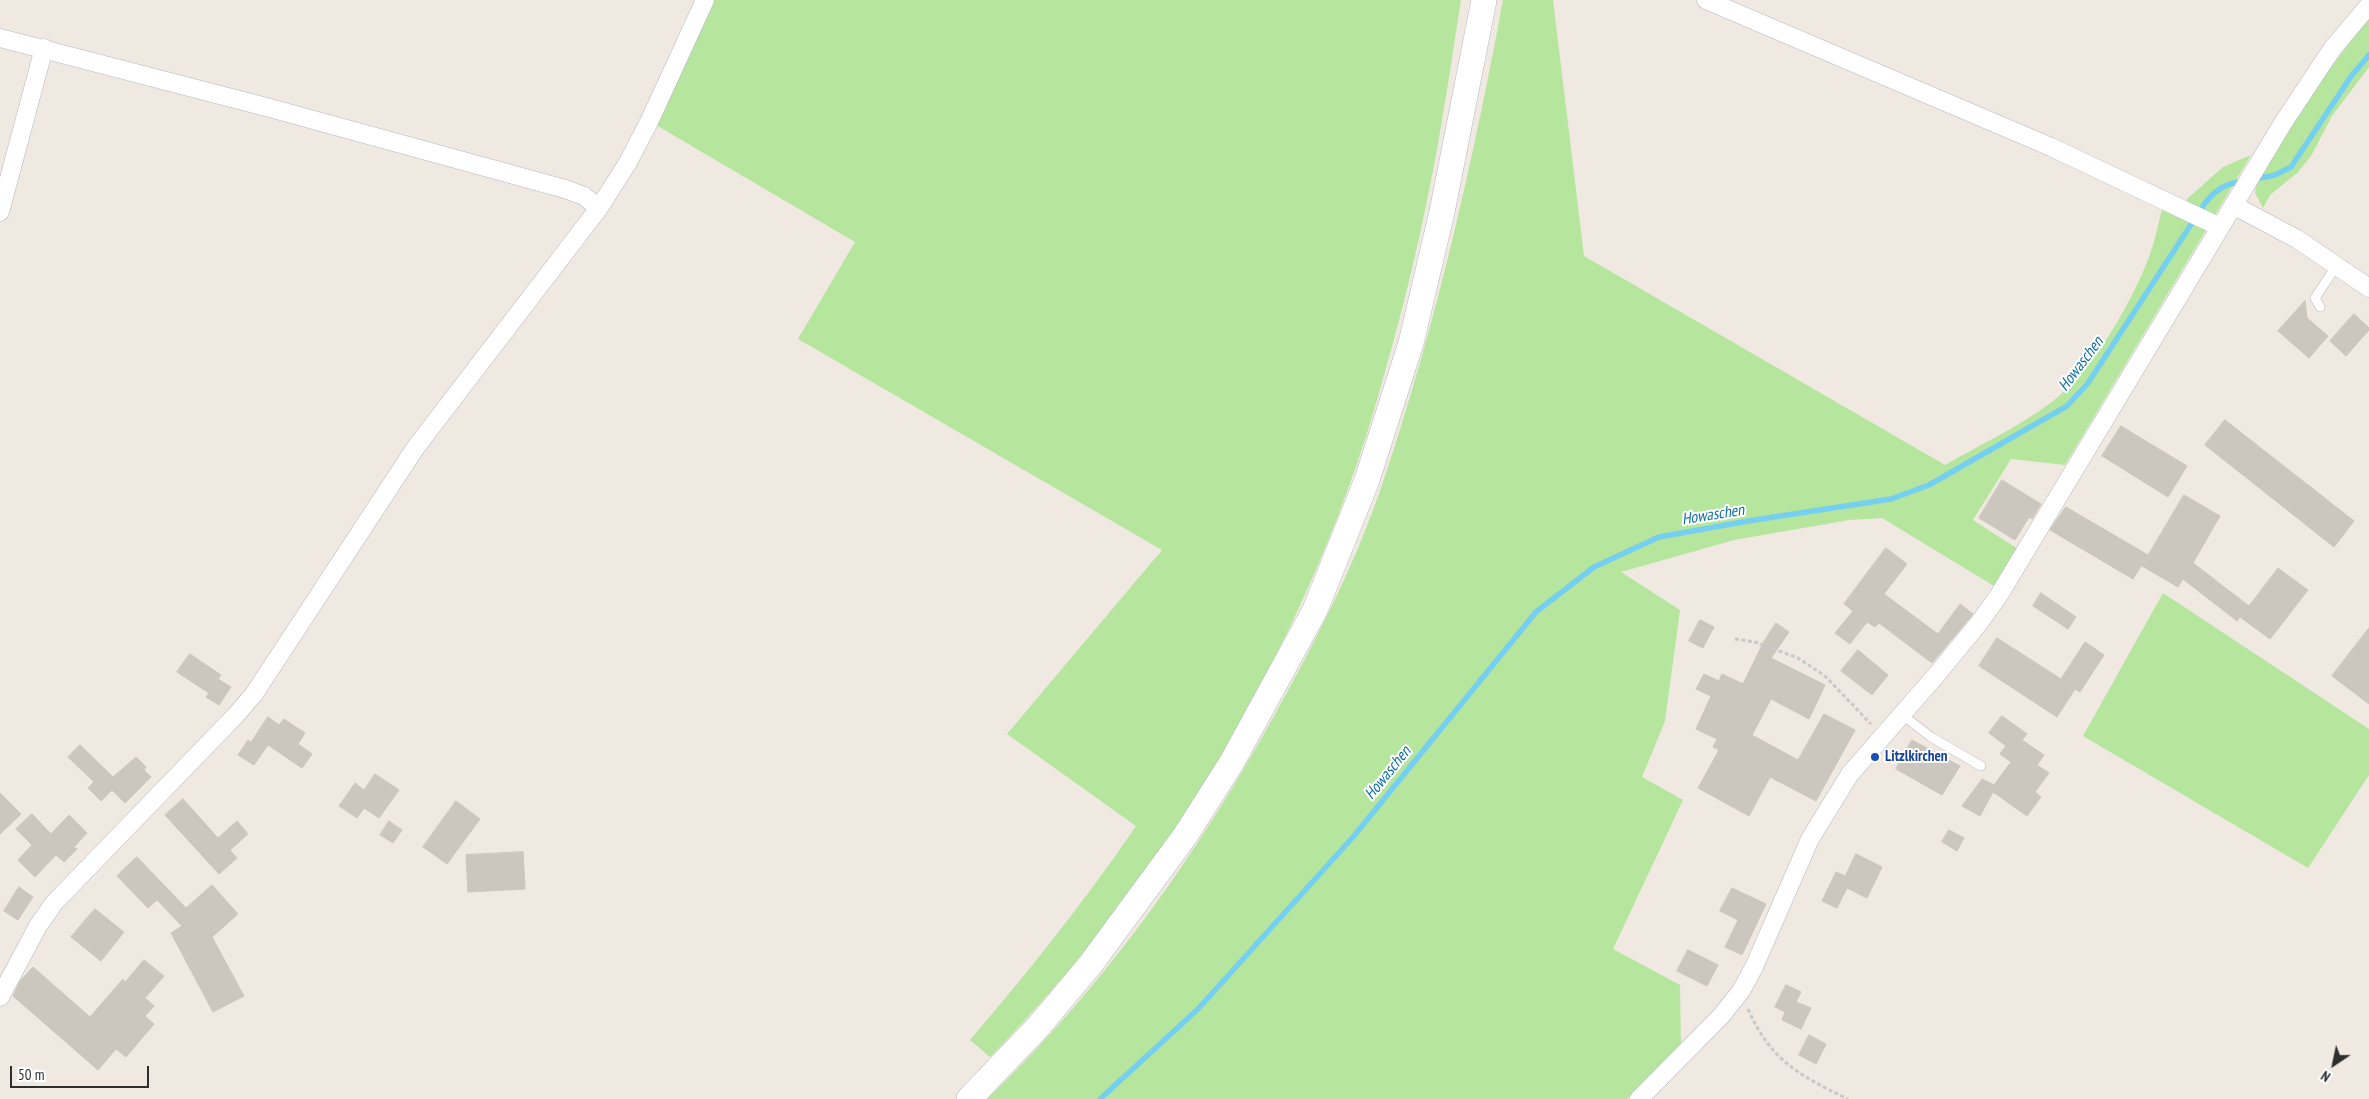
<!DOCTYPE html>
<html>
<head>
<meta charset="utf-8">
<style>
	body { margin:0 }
	#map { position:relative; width:2369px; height:1099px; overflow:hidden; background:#efe9e1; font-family:"PT Sans Narrow",sans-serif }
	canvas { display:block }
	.north { position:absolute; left:2309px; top:1039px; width:50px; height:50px; -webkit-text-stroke:4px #fff; paint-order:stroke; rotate:214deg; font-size:14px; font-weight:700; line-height:20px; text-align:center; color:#2e2e2e }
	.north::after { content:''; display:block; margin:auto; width:18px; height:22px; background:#2e2e2e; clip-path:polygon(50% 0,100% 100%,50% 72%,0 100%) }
	.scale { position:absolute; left:10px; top:1066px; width:139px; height:22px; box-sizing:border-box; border:2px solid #2e2e2e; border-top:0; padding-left:6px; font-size:15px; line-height:18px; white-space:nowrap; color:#2e2e2e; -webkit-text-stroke:4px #fff; paint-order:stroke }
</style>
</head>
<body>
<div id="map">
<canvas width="2369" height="1099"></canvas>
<div class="north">N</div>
<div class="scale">50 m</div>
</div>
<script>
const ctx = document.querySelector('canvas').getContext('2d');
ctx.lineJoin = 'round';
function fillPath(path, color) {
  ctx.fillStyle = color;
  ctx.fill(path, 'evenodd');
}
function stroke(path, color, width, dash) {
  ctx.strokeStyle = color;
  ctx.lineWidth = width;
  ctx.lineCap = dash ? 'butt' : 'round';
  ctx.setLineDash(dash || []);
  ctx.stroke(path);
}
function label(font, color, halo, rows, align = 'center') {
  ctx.font = font + ' "PT Sans Narrow",sans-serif';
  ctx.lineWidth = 4;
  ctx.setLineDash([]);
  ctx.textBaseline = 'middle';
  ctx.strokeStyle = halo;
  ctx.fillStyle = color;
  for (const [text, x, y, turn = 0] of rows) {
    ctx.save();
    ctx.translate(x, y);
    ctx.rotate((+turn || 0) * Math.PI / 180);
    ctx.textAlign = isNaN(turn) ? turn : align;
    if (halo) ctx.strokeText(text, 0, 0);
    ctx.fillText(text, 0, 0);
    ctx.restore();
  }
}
const green = new Path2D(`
	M713,0H1461C1450,70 1440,141 1425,210C1412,274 1395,337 1377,400C1308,639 1165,880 990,1057L970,1040C1029,971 1085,901 1136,826L1007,734L1162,550L798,339L855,242L656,125Z
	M1503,0H1553L1584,256L1945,465C1981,444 2021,426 2053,401C2092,372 2132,302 2149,257C2155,241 2158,225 2162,209L2186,217L2187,199L2223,167L2251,155L2065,465L2011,459L1973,520L2018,549L1994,586L1882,518L1849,520L1734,540L1621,572L1680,610L1665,721L1642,777L1683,800L1613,949L1680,985L1681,1049L1627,1099H987C1106,985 1200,851 1279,707C1319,635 1357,560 1383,482C1436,325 1473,162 1503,0Z
	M2369,17V67L2332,116L2311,156L2298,172L2270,195L2263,208L2255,193L2257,183L2314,90Z
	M2163,593L2369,729V775L2308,868L2083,736Z`);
const stream = new Path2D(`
	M2255,179L2275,175L2291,167L2352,75L2369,55
	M1100,1099L1198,1009L1353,837L1536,612L1594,567L1659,537L1748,521L1891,499L1929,485L2067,406L2088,383L2205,203C2217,188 2226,184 2243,181`);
const building = new Path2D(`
	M2305,301L2307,318L2328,336L2309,358L2278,331Z
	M2354,314L2369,328V330L2346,356L2330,341Z
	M2225,420L2354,521L2334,547L2205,445Z
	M2121,426L2187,466L2168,497L2102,456Z
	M2002,480L2041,504L2032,519L2029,517L2015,540L1979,518Z
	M2184,495L2220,516L2193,563L2249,606L2278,568L2308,590L2270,639L2240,617L2237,621L2183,579L2178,587L2142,566Z
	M2066,507L2148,555L2133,579L2050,530Z
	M1886,548L1907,564L1884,594L1938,634L1960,604L1973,614L1932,663L1879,623L1875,627L1867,622L1850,644L1835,633L1853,611L1844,604Z
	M2041,593L2076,617L2068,629L2033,606Z
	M1700,620L1714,627L1703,648L1689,641Z
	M1776,623L1789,632L1771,658L1825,685L1809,719L1771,699L1752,735L1798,760L1824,714L1855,730L1816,801L1770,777L1749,816L1698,788L1719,750L1713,747L1717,739L1696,729L1711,696L1696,689L1704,674L1719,681L1722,674L1743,684L1763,643Z
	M2369,628V704L2332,676Z
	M1997,638L2061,679L2085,642L2104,655L2080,692L2075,689L2057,717L1979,666Z
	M1858,650L1888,675L1872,695L1841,671Z
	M190,654L221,675L218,679L231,687L219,705L206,697L209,693L177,672Z
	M2002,716L2027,734L2022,740L2044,755L2037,765L2049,773L2035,792L2041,797L2027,816L1993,792L1980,816L1962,806L1982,779L1994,785L2011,762L2000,754L2006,746L1989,733Z
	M268,717L279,725L284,719L305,733L298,744L312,754L302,768L268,745L254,765L238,755L248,740L251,742Z
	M1912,740L1960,766L1942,795L1896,769Z
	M80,745L113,777L136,757L146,767L144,770L151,777L125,803L112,790L101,801L88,788L94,782L68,757Z
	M375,774L399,790L379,818L364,808L357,818L339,806L355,783L364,790Z
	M0,793L21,814L0,834Z
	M183,799L218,838L237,821L248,834L230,850L237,858L219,874L165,815Z
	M456,801L480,819L447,864L423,847Z
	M32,814L51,834L69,815L87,833L74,847L77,849L64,862L56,855L35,877L18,860L32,845L16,829Z
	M389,821L402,830L393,843L380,835Z
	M1949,830L1964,838L1957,851L1942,842Z
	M523,852L525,889L468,892L466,855Z
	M1856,854L1882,867L1867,898L1847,888L1837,908L1822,901L1836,872L1845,876Z
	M137,857L186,908L212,885L238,914L212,937L244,996L213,1012L171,933L182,926L157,900L148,908L117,876Z
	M19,887L33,897L18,920L4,911Z
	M1732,888L1766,904L1742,955L1725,947L1738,920L1720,911Z
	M95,909L124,932L101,961L71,937Z
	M1688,950L1718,965L1707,986L1677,971Z
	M144,960L164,976L145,998L154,1006L145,1016L154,1024L126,1057L116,1049L98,1070L13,996L20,981L33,967L90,1017L123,979L125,982Z
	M1786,985L1801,992L1796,1002L1811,1008L1801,1029L1782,1020L1785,1012L1775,1007Z
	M1809,1035L1826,1044L1816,1064L1799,1055Z`);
const path = new Path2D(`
	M1735,639L1755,642L1798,658L1825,676L1871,724
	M1748,1009C1770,1060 1800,1076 1848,1099`);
const lane = new Path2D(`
	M2320,307L2315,298L2337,265
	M1901,714L1931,737L1981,766`);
const street = new Path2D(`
	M1706,0L2051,147L2220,227
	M0,38L270,108L565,189L584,196L599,208
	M2233,205L2297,239L2369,288
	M0,212L44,48
	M0,997L38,926L54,903L236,715L254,694L416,447L599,208L627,164L649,122L705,0
	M1639,1099L1721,1016L1741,991L1754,967L1810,839L1850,774L1938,673L1979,623L1999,595L2283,123L2332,49L2369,5`);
const secondary = new Path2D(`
	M969,1099L1038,1027L1090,965L1185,836L1232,762L1315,610L1367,480L1411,343L1442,212L1484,0`);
const markers = [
	[1875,757,5,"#1a4fb4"]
];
const transitNames = [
	["Litzlkirchen",1885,757]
];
const waterNames = [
	["Howaschen",2081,364,-53],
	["Howaschen",1713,515,-9],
	["Howaschen",1388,773,-51]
];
fillPath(green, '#b6e59e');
stroke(stream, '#75cff0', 5.5);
fillPath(building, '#cbc7bf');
stroke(building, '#cbc5ba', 1);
stroke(lane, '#b4b7c1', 10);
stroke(street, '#b4b7c1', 19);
stroke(secondary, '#b4b7c1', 26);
stroke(path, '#c9c9c9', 3, [4, 2.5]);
stroke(lane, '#fff', 9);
stroke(street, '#fff', 18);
stroke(secondary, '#fff', 25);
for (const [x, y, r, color] of markers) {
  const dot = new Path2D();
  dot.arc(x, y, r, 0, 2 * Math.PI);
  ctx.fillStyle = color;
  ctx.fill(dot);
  stroke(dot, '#fff', 2);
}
label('bold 15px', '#164399', '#fff', transitNames, 'left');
label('italic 16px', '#0d6fa3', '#fff', waterNames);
</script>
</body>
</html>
